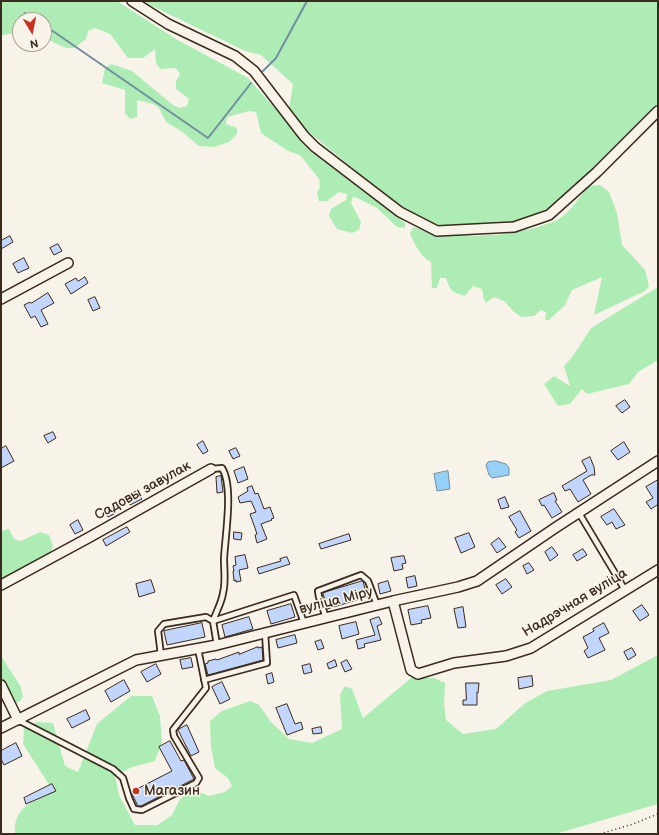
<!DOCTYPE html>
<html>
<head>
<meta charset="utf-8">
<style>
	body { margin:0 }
	#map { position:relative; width:659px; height:835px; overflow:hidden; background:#f7f3e8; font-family:"Balsamiq Sans",sans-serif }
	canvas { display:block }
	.frame { position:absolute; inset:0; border:2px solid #3b2a1e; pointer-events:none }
	.north { position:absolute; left:12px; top:12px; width:40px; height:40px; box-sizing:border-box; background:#f7f3e8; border:1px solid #aca397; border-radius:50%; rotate:170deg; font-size:11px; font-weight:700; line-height:16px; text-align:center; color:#3b2a1e }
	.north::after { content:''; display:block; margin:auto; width:14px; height:18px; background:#c8321e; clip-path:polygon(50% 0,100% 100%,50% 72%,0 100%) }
</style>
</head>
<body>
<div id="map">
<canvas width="659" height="835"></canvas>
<div class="frame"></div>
<div class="north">N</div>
</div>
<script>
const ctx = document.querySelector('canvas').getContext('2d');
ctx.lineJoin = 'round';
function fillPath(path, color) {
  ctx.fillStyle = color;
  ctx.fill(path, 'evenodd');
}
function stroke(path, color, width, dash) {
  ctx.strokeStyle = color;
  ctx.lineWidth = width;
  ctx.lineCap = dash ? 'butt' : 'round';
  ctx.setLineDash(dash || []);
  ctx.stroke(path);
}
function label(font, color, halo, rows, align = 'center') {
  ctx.font = font + ' "Balsamiq Sans",sans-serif';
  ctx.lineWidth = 3;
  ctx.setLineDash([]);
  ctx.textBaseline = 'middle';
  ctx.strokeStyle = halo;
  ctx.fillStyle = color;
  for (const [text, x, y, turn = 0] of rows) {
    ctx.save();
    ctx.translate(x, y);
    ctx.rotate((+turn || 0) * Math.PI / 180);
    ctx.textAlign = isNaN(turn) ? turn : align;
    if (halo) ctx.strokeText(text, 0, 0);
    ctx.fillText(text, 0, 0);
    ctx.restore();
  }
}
const green = new Path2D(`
	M1,1H117L176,39L248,78L316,154L394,211L405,223V228L397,227L377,208L353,196L351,203L361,222L359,230L352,233L337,229L329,216L331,209L346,200L347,194L339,192L327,201H319L317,193L320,187L319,179L300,155L288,151L261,133L256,112L249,111L227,117L226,124L237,128V134L229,142L214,147L199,146L181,131L166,122L159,108L153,104L137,100V117L130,119L125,113V90L102,83L105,68L111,64L132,71L173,105L180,108L187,106L189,99L176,89V81L180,74L176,68L160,69L156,63L155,49L143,58H128L110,34L95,28L88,31L86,39L74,48H66L44,38V20H20V33L1,35Z
	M144,1H658V104L558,203L518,223L444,227L405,212L304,128L289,109L293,84L261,55L245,51L150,5Z
	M600,185L609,192L617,213L622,245L645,270L649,286L645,291L594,315L602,277L572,290L565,305L549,320H545L546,312L541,310L534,316L521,317L513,311L504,301L494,297L486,303L484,300L482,289L473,286L465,296C452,292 450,291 446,278H440L437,288H432L431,262C420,256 415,245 410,234L413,227C453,239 498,238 538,227C546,224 556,222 563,216C572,209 581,195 589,186Z
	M658,287V360L638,372L629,384L587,394L582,389L570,404L558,406L544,384L554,376L570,386L564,366L573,356L591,328Z
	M9,529L14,539L21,541L40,532L49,535L53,545L50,555L1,579V531Z
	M658,655V804L555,834H15C13,807 33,802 53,791L23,744L24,726L38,722L53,723L65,766L78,772L97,724L131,696H152L160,716L162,742L155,761L132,767L115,776L119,795L135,825H158L172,815L180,799L191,791H197L209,796L225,792L232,786L228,778L215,768L211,747L210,721L222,711L250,701L259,705L271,722L289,739L312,743L342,729L340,695L345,686L352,689L363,718L411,678H434L445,683L444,704L446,720L463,734L496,729L524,704L547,691L611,680Z
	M1,656L21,687L23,697L19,702L12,703L1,680Z`);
const water = new Path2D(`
	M496,461L506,464L509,468V475L492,478L489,475L486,465L488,462Z
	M448,471L450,489L437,491L434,474Z`);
const stream = new Path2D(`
	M25,13L36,20
	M44,25L208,138L251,83
	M263,71L276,58L307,1`);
const building = new Path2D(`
	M10,236L13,242L1,249V241Z
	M58,244L62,251L54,255L50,248Z
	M24,258L29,268L18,273L13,264Z
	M85,277L88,283L71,294L65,284L76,278L78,281Z
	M48,293L54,303L41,310L48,324L41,327L35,316L31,318L24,305L30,302L31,303Z
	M95,297L100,308L93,311L88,300Z
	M625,400L630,407L622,413L616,406Z
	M53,432L56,438L48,443L44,436Z
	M203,441L208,451L203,454L197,445Z
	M624,442L630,452L618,460L611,451Z
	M6,446L14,461L1,468V449Z
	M236,448L240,456L233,459L229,451Z
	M590,457L594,467L595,475H591L583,480L591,494L578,502L570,489L565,491L562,486L587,471L582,461Z
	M244,467L248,479L238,483L234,471Z
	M221,476L223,492L217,493L216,477Z
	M658,480V506L657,505L651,509L646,502L653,498L646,487Z
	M252,486L255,494L258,493L264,509L270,507L274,518L271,519L272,520L261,524L267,539L257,543L255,535L257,534L250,514L256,512L251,501L240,503L238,497L248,491L247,488Z
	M137,491L142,499L130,505L126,497Z
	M554,493L557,500L555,501L562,512L552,518L544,505L542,506L539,500Z
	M505,497L509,507L501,509L498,500Z
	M110,507L114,514L108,517L104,511Z
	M614,509L625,525L616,529L612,522L607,525L601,517Z
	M520,511L531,531L519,538L515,532L517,530L509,517Z
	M78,520L83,530L75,534L70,525Z
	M127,527L130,532L106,546L103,540Z
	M234,532L242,533L241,540L234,539Z
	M469,533L475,547L461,553L455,538Z
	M349,534L351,540L321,549L319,544Z
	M499,538L506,547L497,553L491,544Z
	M552,547L558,555L550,561L545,552Z
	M583,549L587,555L577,561L573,555Z
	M245,555L248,568L239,570L241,581L236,582V580L234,581L233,571H234L233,566L236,565L235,557Z
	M404,556L406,563L402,564L403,569L394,571L391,558Z
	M287,557L290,564L259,574L257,568L281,561L280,559Z
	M529,563L534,570L527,574L523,566Z
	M415,576L417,586L408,588L406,578Z
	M506,579L512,587L502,594L496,585Z
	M151,580L155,592L139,597L136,584Z
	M363,581L367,597L327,609L323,593Z
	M388,581L391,591L380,594L378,584Z
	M291,604L295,617L271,624L267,611Z
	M642,605L649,615L640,621L633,611Z
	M428,606L431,618L421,620L422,623L411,625L408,610Z
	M463,607L466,627L458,628L454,609Z
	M249,617L253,629L225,637L222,625Z
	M379,617L382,624L377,626L381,640L364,644L365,647L358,649L356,640L375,635L370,620Z
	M356,622L359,634L342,639L339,626Z
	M202,623L205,637L167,645L164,631Z
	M604,623L609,633L599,638L605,650L588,658L584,651L588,648L583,637L594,631L593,629Z
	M295,635L297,643L278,648L276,640Z
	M321,640L324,648L318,650L315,642Z
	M258,647V648L262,647L263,660L208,675L205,664L208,663V661L216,659L217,660L239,652V654Z
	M632,648L636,655L628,660L624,652Z
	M191,658L193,667L182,669L180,660Z
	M335,660L337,666L329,669L327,664Z
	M347,660L352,669L345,672L341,663Z
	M156,664L161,674L147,682L141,672Z
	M310,664L312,672L304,674L302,666Z
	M272,673L274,682L268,684L266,675Z
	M532,676L533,686L519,689L518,678Z
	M124,680L130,691L111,702L105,691Z
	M222,682L230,699L220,704L212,687Z
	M466,683H479L478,693L477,692V705H463V700H466Z
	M287,704L295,724L301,722L303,729L287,735L276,708Z
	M86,710L90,719L72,728L67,719Z
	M187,725L199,752L191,756L178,730Z
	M321,727L322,733L313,734L312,729Z
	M170,741L181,761L184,760L194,779L141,806H138L131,792L172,771L159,747Z
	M16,743L22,756L4,765L1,759V751Z
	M52,784L56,791L26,804L24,798Z`);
const path = new Path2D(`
	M600,834L633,824L658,814`);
const lane = new Path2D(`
	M211,469L222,468C234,487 225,536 224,559C224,570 226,582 223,593C222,602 216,612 213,621
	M579,513L625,590
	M326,618L319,597L318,591L361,575L368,581L377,605
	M213,621L294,595L304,623
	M161,655L158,631L164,624L206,617L213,621L217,645
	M204,680L267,663L265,633
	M18,720L113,769L123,778L129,798L134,809L142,810L196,783L199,778L174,736L173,730L206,688L198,649`);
const street = new Path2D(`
	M132,1L168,24L235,56L254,71L304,136L315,147L400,212L437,231L514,227L549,215L597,172L658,111
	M1,299L68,263
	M1,585L88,538L211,469
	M393,601L411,670L418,674L454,663L506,656L531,648L658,570
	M1,685L18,720
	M1,728L136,660L217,645L393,601L458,587L477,581L555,528L658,461`);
const markers = [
	[136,791,4,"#c8321e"]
];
const streetNames = [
	["Садовы завулак",143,491,-29],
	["вуліца Міру",336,601,-14],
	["Надрэчная вуліца",575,603,-31]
];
const poiNames = [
	["Магазин",144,791]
];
fillPath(green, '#adedb5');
fillPath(water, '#97d0f7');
stroke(water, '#728ea0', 1);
stroke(stream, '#728ea0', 2);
fillPath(building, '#c2d5fa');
stroke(building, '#3b2a1e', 1);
stroke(lane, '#3b2a1e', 8);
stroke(street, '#3b2a1e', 12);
stroke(path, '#3b2a1e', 1.5, [1, 3]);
stroke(lane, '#f7f3e8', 4.5);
stroke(street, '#f7f3e8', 9);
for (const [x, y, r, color] of markers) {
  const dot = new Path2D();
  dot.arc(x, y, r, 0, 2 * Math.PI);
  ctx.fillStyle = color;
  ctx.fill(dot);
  stroke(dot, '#f7f3e8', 1.5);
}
label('14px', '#3b2a1e', '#f7f3e8', streetNames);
label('14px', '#3b2a1e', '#f7f3e8', poiNames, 'left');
</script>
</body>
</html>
